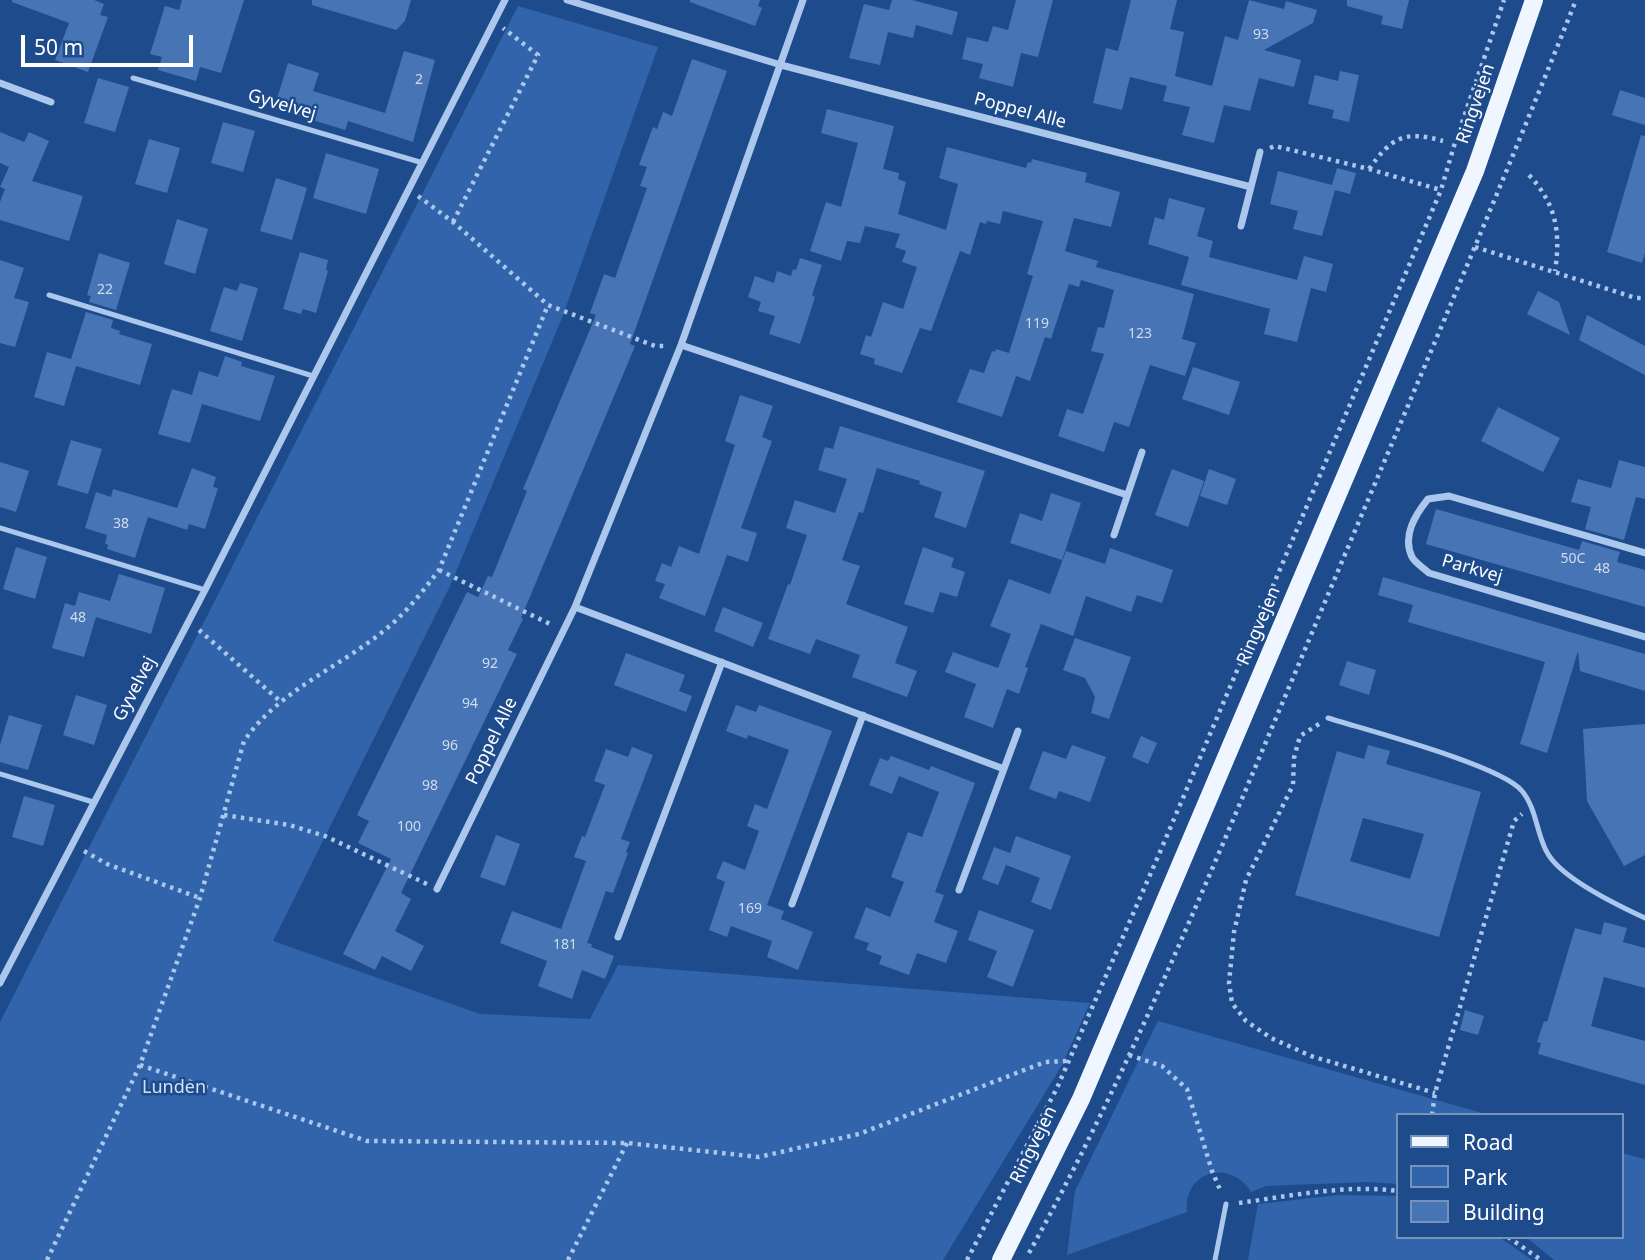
<!DOCTYPE html>
<html>
<head>
<meta charset="utf-8">
<style>
	body { margin:0 }
	#map { position:relative; width:1645px; height:1260px; overflow:hidden; background:#1e4b8c; font-family:"Noto Sans",sans-serif }
	canvas { display:block }
	.legend { position:absolute; left:1396px; top:1113px; width:228px; height:126px; box-sizing:border-box; background:#1e4b8c; border:2px solid #7893ba; margin:0; padding:9px 12px; list-style:none; font-size:21px; color:#fff }
	.legend li { display:flex; align-items:center; gap:14px; height:35px }
	.legend b { width:35px; border:2px solid #7893ba }
	.scale { position:absolute; left:21px; top:35px; width:172px; height:32px; box-sizing:border-box; border:4px solid #fff; border-top:0; padding-left:9px; font-size:21px; line-height:24px; white-space:nowrap; color:#fff; -webkit-text-stroke:5px #1e4b8c; paint-order:stroke }
</style>
</head>
<body>
<div id="map">
<canvas width="1645" height="1260"></canvas>
<ul class="legend">
<li><b style="height:9px;background:#f0f6ff"></b>Road</li>
<li><b style="height:19px;background:#3164aa"></b>Park</li>
<li><b style="height:19px;background:#4674b4"></b>Building</li>
</ul>
<div class="scale">50 m</div>
</div>
<script>
const ctx = document.querySelector('canvas').getContext('2d');
ctx.lineJoin = 'round';
function fillPath(path, color) {
  ctx.fillStyle = color;
  ctx.fill(path, 'evenodd');
}
function stroke(path, color, width, dash) {
  ctx.strokeStyle = color;
  ctx.lineWidth = width;
  ctx.lineCap = dash ? 'butt' : 'round';
  ctx.setLineDash(dash || []);
  ctx.stroke(path);
}
function label(font, color, halo, rows, align = 'center') {
  ctx.font = font + ' "Noto Sans",sans-serif';
  ctx.lineWidth = 5;
  ctx.setLineDash([]);
  ctx.textBaseline = 'middle';
  ctx.strokeStyle = halo;
  ctx.fillStyle = color;
  for (const [text, x, y, turn = 0] of rows) {
    ctx.save();
    ctx.translate(x, y);
    ctx.rotate((+turn || 0) * Math.PI / 180);
    ctx.textAlign = isNaN(turn) ? turn : align;
    if (halo) ctx.strokeText(text, 0, 0);
    ctx.fillText(text, 0, 0);
    ctx.restore();
  }
}
const green = new Path2D(`
	M518,6L658,47L562,318L450,586L273,941L480,1014L590,1019L618,965L1090,1003L1062,1065L943,1260H0V1022Z
	M1158,1021L1489,1115H1398V1184L1368,1182L1266,1186L1251,1192C1230,1158 1183,1171 1187,1212L1067,1255L1075,1191Z
	M1622,1153L1645,1159V1260H1554L1526,1237H1622Z
	M1338,1195L1398,1196V1237H1499L1532,1260H1248L1258,1204Z`);
const building = new Path2D(`
	M12,0H94L104,4L100,15L108,17L88,72L55,60L69,23L12,2Z
	M182,0H244L221,73L200,67L196,81L158,70L162,57L150,54L165,6L179,10Z
	M312,0H411L405,21L396,30L312,5Z
	M690,0H760L758,6L762,8L755,26L690,2Z
	M892,0H912L958,12L952,35L916,25L913,38L888,32L880,65L849,58L864,4L889,10Z
	M1016,0H1053L1038,57L1021,53L1013,87L979,78L983,64L962,59L967,37L988,42L993,26L1008,30Z
	M1131,0H1177L1170,29L1184,32L1175,76L1212,86L1225,36L1238,40L1249,0L1284,9L1286,1L1317,10L1313,23L1264,50L1301,60L1294,87L1259,78L1250,111L1224,105L1214,143L1182,135L1190,107L1163,101L1167,86L1130,77L1122,110L1093,103L1106,48L1118,51Z
	M1347,0H1409L1402,29L1381,24L1383,16L1347,6Z
	M404,51L435,60L413,142L348,121L345,130L274,108L288,63L319,73L313,91L385,113Z
	M692,59L727,71L630,344L635,346L521,618L523,619L508,650L517,654L401,893L411,899L395,931L424,946L411,971L382,956L375,970L343,954L391,859L358,843L369,821L357,815L467,592L478,597L488,576L492,577L527,491L523,489L596,315L590,313L604,274L615,278L647,188L640,186L647,167L639,165L653,127L657,129L663,112L672,116Z
	M1340,71L1359,75L1349,122L1332,118L1334,110L1308,104L1315,75L1338,81Z
	M98,78L129,87L115,132L84,123Z
	M1620,90L1645,98V125L1612,115Z
	M827,109L894,126L883,169L899,173L898,179L906,182L898,214L946,230L958,184L939,178L947,147L1026,168L1028,162L1031,163L1032,159L1087,173L1085,182L1120,192L1111,227L1074,218L1065,251L1098,261L1096,267L1194,294L1182,339L1196,343L1185,376L1150,365L1129,427L1114,422L1104,452L1058,436L1067,409L1083,414L1104,354L1091,351L1098,327L1104,328L1114,290L1081,280L1079,287L1069,284L1051,339L1045,337L1030,381L1016,376L1002,417L957,402L970,369L984,373L992,351L995,352L996,349L1009,353L1033,276L1027,274L1043,221L1003,211L1000,224L987,221L986,224L980,222L970,255L960,251L931,331L920,328L902,373L874,364L875,359L860,354L866,335L871,337L883,302L903,309L917,267L902,262L906,251L895,247L900,234L865,226L860,243L847,241L841,261L810,251L826,202L841,207L858,143L821,133Z
	M223,122L255,131L243,172L211,163Z
	M0,132L24,142L29,132L49,141L32,181L83,196L69,241L0,220V202L5,189L0,187L9,167L0,163Z
	M1641,135L1645,136V253L1642,263L1607,252Z
	M149,139L180,148L167,193L135,184Z
	M326,153L379,169L366,214L313,198Z
	M1337,168L1356,173L1350,194L1335,190L1322,236L1293,229L1298,211L1270,204L1278,171L1332,185Z
	M276,178L307,188L292,240L260,231Z
	M1169,198L1205,208L1197,236L1213,241L1209,257L1297,280L1304,256L1333,264L1326,292L1311,288L1297,342L1264,334L1270,309L1181,285L1189,257L1148,244L1155,217L1164,220Z
	M177,219L208,229L195,274L164,264Z
	M300,252L328,260L326,270L328,271L316,313L303,309L301,314L283,309Z
	M99,253L130,263L116,310L89,302L91,296L87,295Z
	M800,258L822,265L812,295L815,297L800,344L769,334L775,316L758,311L761,302L748,297L755,276L774,283L777,271L791,276L793,269L796,270Z
	M0,260L24,268L14,298L29,302L15,347L0,343Z
	M240,283L258,288L242,341L210,331L224,287L237,291Z
	M1538,291L1559,302L1570,335L1527,314Z
	M86,312L113,320L111,328L120,331L119,334L152,344L140,385L76,366L64,406L34,397L47,352L71,359Z
	M1587,315L1645,346V375L1579,340Z
	M225,356L242,362L241,366L275,376L260,421L202,404L190,443L158,434L172,389L192,395L199,371L218,377Z
	M1193,367L1240,382L1229,415L1182,399Z
	M740,395L773,406L762,437L772,441L741,528L757,533L748,562L727,555L705,616L659,598L665,584L655,581L662,563L671,567L679,546L699,554L735,445L725,441Z
	M1498,407L1560,438L1543,472L1481,441Z
	M840,426L985,471L966,528L934,517L942,492L919,484L920,481L877,468L863,513L859,512L842,560L860,566L846,604L908,627L895,663L917,671L907,697L852,677L860,655L816,639L810,654L768,639L788,584L790,585L807,535L786,528L795,500L835,513L847,479L818,470L825,447L833,449Z
	M71,440L102,449L88,494L57,485Z
	M1619,460L1645,467V499L1636,497L1624,540L1585,529L1591,507L1571,502L1578,479L1611,488Z
	M0,462L29,471L16,512L0,507Z
	M192,468L216,477L213,487L218,488L205,529L189,524L187,530L148,517L135,558L107,549L108,545L105,543L107,535L85,528L96,492L111,497L113,489L177,508Z
	M1172,469L1204,481L1188,527L1155,515Z
	M1209,469L1236,479L1227,505L1200,496Z
	M1051,493L1081,503L1062,560L1010,543L1020,513L1042,521Z
	M1436,509L1579,550L1582,541L1620,552L1617,562L1645,570V607L1426,544Z
	M16,547L47,557L35,599L3,589Z
	M923,547L954,558L951,567L965,572L957,597L940,592L933,613L904,604Z
	M1110,548L1173,570L1162,603L1137,595L1131,612L1086,596L1073,636L1041,624L1025,667L1028,668L1019,694L1007,689L993,728L964,717L976,684L945,672L953,652L998,668L1011,634L990,626L1009,579L1050,594L1066,551L1105,564Z
	M119,574L165,588L151,634L96,617L84,657L52,648L65,603L75,606L79,592L110,601Z
	M1383,577L1645,654V691L1580,671L1578,651L1547,753L1520,744L1545,662L1408,622L1413,605L1378,595Z
	M723,607L763,623L753,647L714,631Z
	M1075,638L1131,657L1109,719L1091,713L1095,697L1085,678L1063,670Z
	M626,653L685,675L679,691L692,696L686,712L614,685Z
	M1347,661L1376,670L1369,695L1339,685Z
	M76,695L107,705L94,745L63,735Z
	M736,705L756,712L759,705L832,731L767,905L784,911L781,919L813,932L798,970L767,957L772,941L731,926L727,937L709,930L725,882L716,878L723,861L745,870L759,831L747,826L755,804L767,809L789,750L748,735L747,739L726,731Z
	M9,715L42,725L28,770L0,762V745Z
	M1645,724V855L1624,866L1587,801L1583,729Z
	M1141,736L1157,743L1148,764L1132,757Z
	M1072,745L1106,757L1090,802L1059,791L1056,799L1029,789L1043,751L1066,759Z
	M1368,745L1390,751L1386,764L1481,792L1439,937L1295,895L1337,751L1364,759ZM1363,818L1424,834L1410,879L1350,861Z
	M632,747L653,755L621,839L630,842L626,852L628,853L613,893L606,891L587,943L592,944L591,947L614,956L605,979L582,970L572,999L538,986L547,961L500,943L512,911L561,929L586,861L574,857L582,836L585,837L605,785L594,781L606,749L628,757Z
	M891,756L929,770L931,766L975,783L935,892L944,895L934,922L958,931L946,963L917,953L909,975L879,964L882,956L866,950L869,943L854,938L866,907L890,917L904,882L891,877L908,832L922,837L939,792L899,776L892,794L869,785L880,758L888,761Z
	M24,796L55,805L43,846L12,837Z
	M496,835L520,844L505,886L480,877Z
	M1016,836L1071,856L1051,910L1031,902L1040,878L1006,865L998,885L982,879L994,847L1010,853Z
	M979,910L1034,930L1013,987L987,977L997,951L968,940Z
	M1604,922L1627,928L1623,942L1645,948V988L1604,977L1591,1026L1645,1041V1085L1538,1054L1541,1043L1537,1042L1544,1021L1547,1022L1575,928L1601,935Z
	M1465,1010L1484,1016L1478,1035L1460,1030Z`);
const path = new Path2D(`
	M1270,148L1275,146L1369,169L1441,190
	M1369,169C1392,137 1404,130 1443,141
	M1529,175C1556,204 1561,232 1555,271
	M418,196L453,222L548,305L655,346H666
	M453,222L538,55L503,28
	M1475,247L1636,298H1645
	M439,570L552,625
	M199,630L280,701
	M1319,724L1300,736L1294,758L1293,785L1246,880L1234,932L1229,983L1232,1003L1246,1021L1271,1038L1311,1056L1435,1093
	M224,815L289,825L325,836L427,884
	M84,851L107,864L200,898
	M1129,1055L1162,1066L1187,1089L1212,1171L1221,1192
	M140,1065L367,1141L627,1143L759,1157L859,1134L1045,1062L1069,1061
	M1432,1115L1435,1093L1514,821L1522,814
	M1239,1203C1291,1196 1346,1184 1398,1191
	M1508,1237L1541,1260
	M1029,1253C1133,1065 1214,864 1298,666C1391,444 1487,223 1576,0
	M47,1260L140,1065L200,898L244,741C279,690 339,668 386,629C407,612 423,591 439,570L548,305
	M568,1260L627,1143
	M967,1260L1057,1088L1160,852L1441,190L1454,146L1504,0`);
const lane = new Path2D(`
	M133,78L423,163
	M49,295L313,376
	M0,528L205,590
	M1328,718C1366,730 1501,765 1522,791C1537,809 1537,837 1548,854C1562,878 1619,906 1645,918
	M0,774L93,802
	M1215,1260L1226,1204`);
const street = new Path2D(`
	M567,0L781,65L1251,187
	M0,83L51,102
	M1241,226L1260,152
	M681,345L1127,495
	M1114,535L1142,452
	M1645,553L1449,496L1428,499C1415,515 1402,536 1412,557C1415,563 1424,568 1429,573L1645,637
	M575,607L1004,769
	M437,889L575,607L681,345L803,0
	M959,890L1018,731
	M792,904L863,715
	M618,937L722,662
	M0,983L205,590L505,0`);
const primary = new Path2D(`
	M1001,1260L1081,1099L1475,171L1534,0`);
const numberNames = [
	["93",1261,35],
	["2",419,80],
	["22",105,290],
	["119",1037,324],
	["123",1140,334],
	["38",121,524],
	["50C",1573,559],
	["48",1602,569],
	["48",78,618],
	["92",490,664],
	["94",470,704],
	["96",450,746],
	["98",430,786],
	["100",409,827],
	["169",750,909],
	["181",565,945]
];
const streetNames = [
	["Ringvejen",1476,104,-71],
	["Gyvelvej",282,105,16],
	["Poppel Alle",1020,111,15],
	["Parkvej",1472,569,16],
	["Ringvejen",1259,626,-67],
	["Gyvelvej",135,689,-62],
	["Poppel Alle",492,741,-64],
	["Ringvejen",1034,1145,-64]
];
const parkNames = [
	["Lunden",174,1088]
];
fillPath(green, '#3164aa');
fillPath(building, '#4674b4');
stroke(path, '#abc7ec', 4.5, [3.5, 5]);
stroke(lane, '#abc7ec', 5);
stroke(street, '#abc7ec', 7);
stroke(primary, '#f0f6ff', 18);
label('14px', '#d1dcec', null, numberNames);
label('18px', '#fff', '#1e4b8c', streetNames);
label('18px', '#d0e1f9', '#1e4b8c', parkNames);
</script>
</body>
</html>
